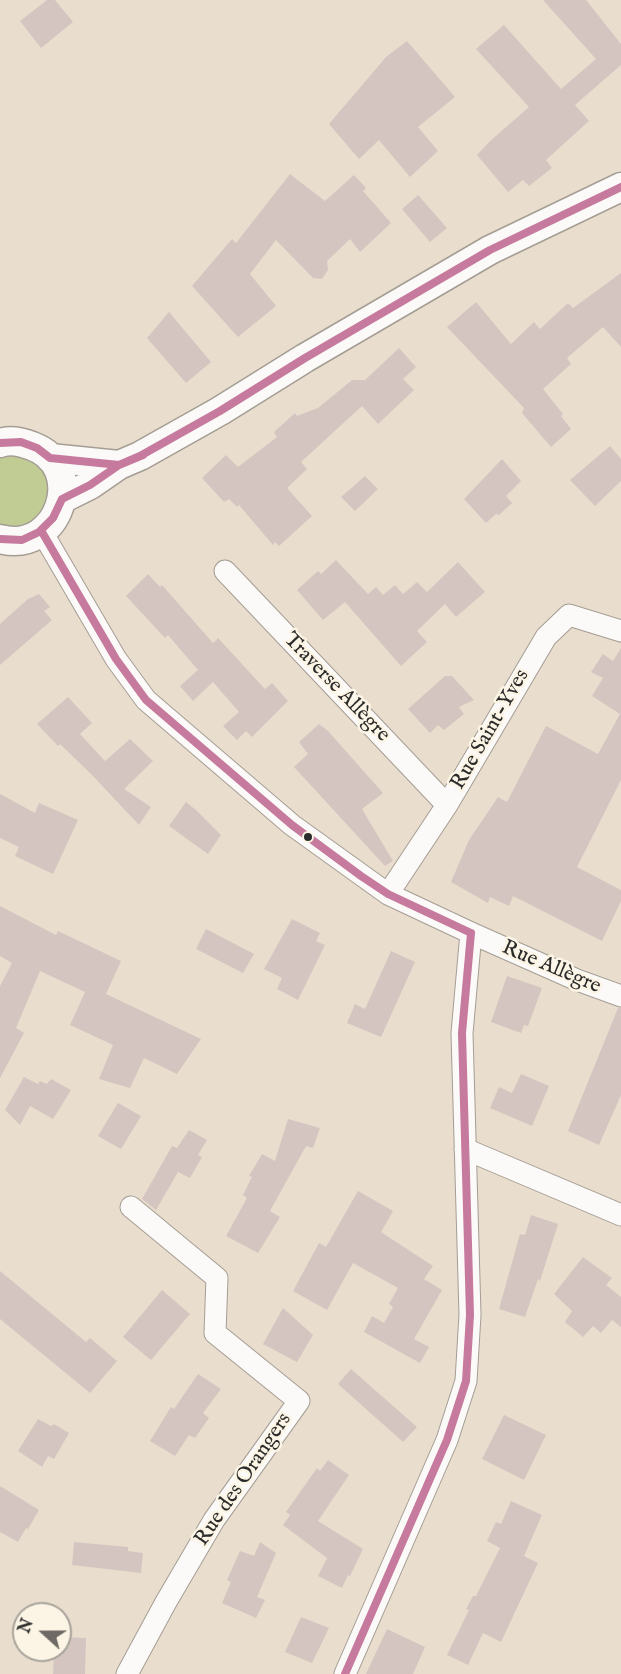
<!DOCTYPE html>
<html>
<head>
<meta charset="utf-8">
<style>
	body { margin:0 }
	#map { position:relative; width:621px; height:1674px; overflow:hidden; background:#e9ddcd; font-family:"IM FELL English",serif }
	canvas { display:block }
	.north { position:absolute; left:12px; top:1602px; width:60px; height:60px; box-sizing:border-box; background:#fcf5e5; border:2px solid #a8a49b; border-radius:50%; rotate:291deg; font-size:16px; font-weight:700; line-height:24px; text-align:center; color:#2b2b2b }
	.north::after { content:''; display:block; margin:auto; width:21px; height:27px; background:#6e6964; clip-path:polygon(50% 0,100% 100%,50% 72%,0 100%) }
</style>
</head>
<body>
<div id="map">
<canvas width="621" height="1674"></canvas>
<div class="north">N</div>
</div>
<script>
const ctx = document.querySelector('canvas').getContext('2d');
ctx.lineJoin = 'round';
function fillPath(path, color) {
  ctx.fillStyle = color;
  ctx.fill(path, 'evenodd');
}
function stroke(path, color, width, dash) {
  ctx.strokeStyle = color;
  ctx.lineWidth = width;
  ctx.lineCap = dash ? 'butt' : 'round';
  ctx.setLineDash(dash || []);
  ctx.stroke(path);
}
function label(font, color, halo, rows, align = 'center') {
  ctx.font = font + ' "IM FELL English",serif';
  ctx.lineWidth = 5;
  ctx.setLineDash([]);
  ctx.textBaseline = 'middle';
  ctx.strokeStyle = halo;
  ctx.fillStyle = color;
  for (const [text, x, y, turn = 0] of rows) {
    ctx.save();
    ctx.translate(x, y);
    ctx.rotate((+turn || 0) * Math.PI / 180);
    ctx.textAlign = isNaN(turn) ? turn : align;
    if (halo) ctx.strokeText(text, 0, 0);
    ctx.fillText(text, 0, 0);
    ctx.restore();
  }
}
const green = new Path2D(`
	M0,443L37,448L58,512L0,539Z`);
const building = new Path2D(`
	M47,0H55L73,22L41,48L20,21Z
	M543,0H586L621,44V65L575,105L589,121L546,160L552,168L529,186L523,180L508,192L477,155L489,142L529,107L476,49L504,25L561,89L596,59Z
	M407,41L455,97L418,127L438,151L410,177L379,140L359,159L329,124L386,57Z
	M290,174L325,201L354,175L366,188L363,191L391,223L360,252L350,239L327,261L328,270L322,279L313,278L276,240L250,274L276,306L238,337L192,286L232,239L236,243Z
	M418,195L447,228L430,242L402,209Z
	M621,273V347L603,327L567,358L571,364L543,389L563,414L561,416L571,429L551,447L522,413L524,408L447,327L476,302L511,344L534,322L540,329L568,303L573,308Z
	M169,312L211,362L186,383L147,338Z
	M399,348L416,367L403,379L414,390L378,424L362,406L301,462L307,469L287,488L312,516L279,546L275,542L273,545L239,505L237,507L229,499L224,502L202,478L226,455L238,467L277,437L274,432L295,413L297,416L318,408L352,380H365Z
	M610,446L621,459V481L595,506L570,480Z
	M502,459L521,481L506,496L512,503L499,515L496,514L486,523L464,499Z
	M365,476L378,489L355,511L341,497Z
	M336,560L368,594L376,587L383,595L395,585L403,594L417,582L427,592L458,562L485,592L456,617L445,604L417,631L427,642L401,666L345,602L323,620L297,590L318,571L321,574Z
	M148,574L160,587L162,585L213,643L218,638L265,689L272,683L288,701L252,737L246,731L237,740L223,726L239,712L213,682L193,701L180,686L198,670L168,635L165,638L126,596Z
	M39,594L50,607L44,611L52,620L0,665V624L28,599Z
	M621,648V780L577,867L621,890V901L602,941L513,896L509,906L490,897L488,903L451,882L469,840L498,797L507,802L546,726L598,754L620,714L592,696L603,678L591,672L603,654L613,661Z
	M445,676H452L474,700L459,707L464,714L444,730L438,725L430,733L408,709Z
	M68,697L92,723L80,734L105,761L130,739L153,761L124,789L151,807L139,825L92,775L60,744L58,746L37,724Z
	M319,724L328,731L383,793L362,809L393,861L385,866L294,767L308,754L299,742Z
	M0,794L35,813L39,803L78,820L53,874L15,856L19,847L0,838Z
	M186,802L196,810L221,835L208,854L169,826Z
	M0,906L56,935L58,931L121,961L106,994L201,1039L177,1074L144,1058L130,1088L99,1079L113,1045L70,1025L85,992L40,971L16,1028L24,1033L0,1078V986L12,963L0,956Z
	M292,919L320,933L316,941L325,945L298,1000L277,989L282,978L264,969Z
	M206,929L254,954L243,973L196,949Z
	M391,951L415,962L381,1037L347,1023L355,1004L365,1009Z
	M507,976L542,988L528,1026L524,1025L521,1033L491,1022Z
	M618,1008H621V1095L599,1145L568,1131Z
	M521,1074L549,1086L532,1126L490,1108L499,1087L512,1093Z
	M24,1077L38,1084L40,1081L47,1084L51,1079L71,1090L53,1119L30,1106L20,1125L5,1110Z
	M118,1103L141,1116L121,1149L98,1136Z
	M288,1119L320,1128L313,1148L306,1146L270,1211L280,1217L258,1253L226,1236L247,1198L243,1195L252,1177L249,1176L262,1154L275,1161Z
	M189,1130L207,1140L198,1155L202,1157L190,1178L178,1172L156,1210L142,1199L172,1146L177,1148Z
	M358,1191L393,1211L381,1232L433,1266L424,1279L442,1290L414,1339L429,1347L420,1363L364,1332L372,1316L384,1323L393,1307L389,1304L398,1288L353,1263L327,1310L293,1291L319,1243L326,1247Z
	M531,1215L558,1224L540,1281L538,1279L525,1317L499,1309L520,1234L525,1235Z
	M583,1257L612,1278L606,1285L621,1297V1327L612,1320L601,1333L593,1326L583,1337L565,1322L572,1311L554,1294Z
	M0,1271L86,1342L90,1338L117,1361L90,1393L0,1319Z
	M162,1290L190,1314L151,1360L123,1337Z
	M283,1308L313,1335L297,1362L263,1344Z
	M351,1369L417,1427L403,1442L338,1384Z
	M198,1374L221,1389L203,1413L209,1418L195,1438L189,1435L175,1456L150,1441L171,1407L174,1409Z
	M504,1415L546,1435L524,1480L482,1459Z
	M38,1419L51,1426L54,1424L69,1433L54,1459L48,1456L42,1467L18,1451Z
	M328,1460L349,1475L318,1521L363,1549L350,1576L348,1575L342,1588L318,1576L327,1558L283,1525L290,1515L286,1512L317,1468L320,1471Z
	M0,1486L39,1510L28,1529L26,1528L18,1542L0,1532Z
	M511,1501L542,1515L524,1556L538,1563L501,1642L483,1633L468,1665L447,1655L469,1610L466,1609L473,1596H476L500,1548L487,1541L496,1522L501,1524Z
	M74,1542L128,1547V1551L143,1553L141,1573L72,1565Z
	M260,1542L276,1553L257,1597L265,1600L256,1618L222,1603L231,1582L227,1580L240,1551L254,1556Z
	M301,1617L329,1628L312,1663L285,1652Z
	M387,1629L425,1647L413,1674H366Z
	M60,1637L86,1638L85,1674H53L54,1650H60Z`);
const minor = new Path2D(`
	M42,532L116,659L146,700L292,825L388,894L471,933L577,980L621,996
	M225,571L447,805
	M388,894L447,805L546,637L569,615L621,631
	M465,1149L621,1215
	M127,1674L166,1602L214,1520L299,1401L215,1333L217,1278L131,1207
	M345,1674L447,1440L466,1381L470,1315L462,1033L471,933`);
const secondary = new Path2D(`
	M0,443C11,439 22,442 32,446C88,466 60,555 0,539
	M50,458L119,465
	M62,499L90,485L119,465L140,456L220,411L305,358L490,250L621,187`);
const bus1 = new Path2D(`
	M0,443L21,442L37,448L50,458L119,465L143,455
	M42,532L116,659L146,700L292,825L361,876L388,894L471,933
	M0,539L22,540L39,532L53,518L62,499L90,485L119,465L140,456L220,411L305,358L490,250L621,187
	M345,1674L447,1440L466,1381L470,1315L462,1033L471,933`);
const markers = [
	[308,837,5,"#2b2b2b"]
];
const streetNames = [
	["Traverse Allègre",336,688,46],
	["Rue Saint-Yves",491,730,-60],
	["Rue Allègre",551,968,23],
	["Rue des Orangers",244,1480,-56]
];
fillPath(green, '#c1cc95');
fillPath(building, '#d5c5c1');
stroke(minor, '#a49d94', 23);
stroke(secondary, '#a49d94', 31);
stroke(minor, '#fcfaf8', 21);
stroke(secondary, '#fcfaf8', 28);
stroke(bus1, '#c67a9e', 8);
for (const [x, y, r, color] of markers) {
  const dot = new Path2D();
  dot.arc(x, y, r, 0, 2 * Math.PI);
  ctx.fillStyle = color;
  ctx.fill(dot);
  stroke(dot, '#fcf5e5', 2);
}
label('21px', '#2b2b2b', '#fcf5e5', streetNames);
</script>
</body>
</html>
